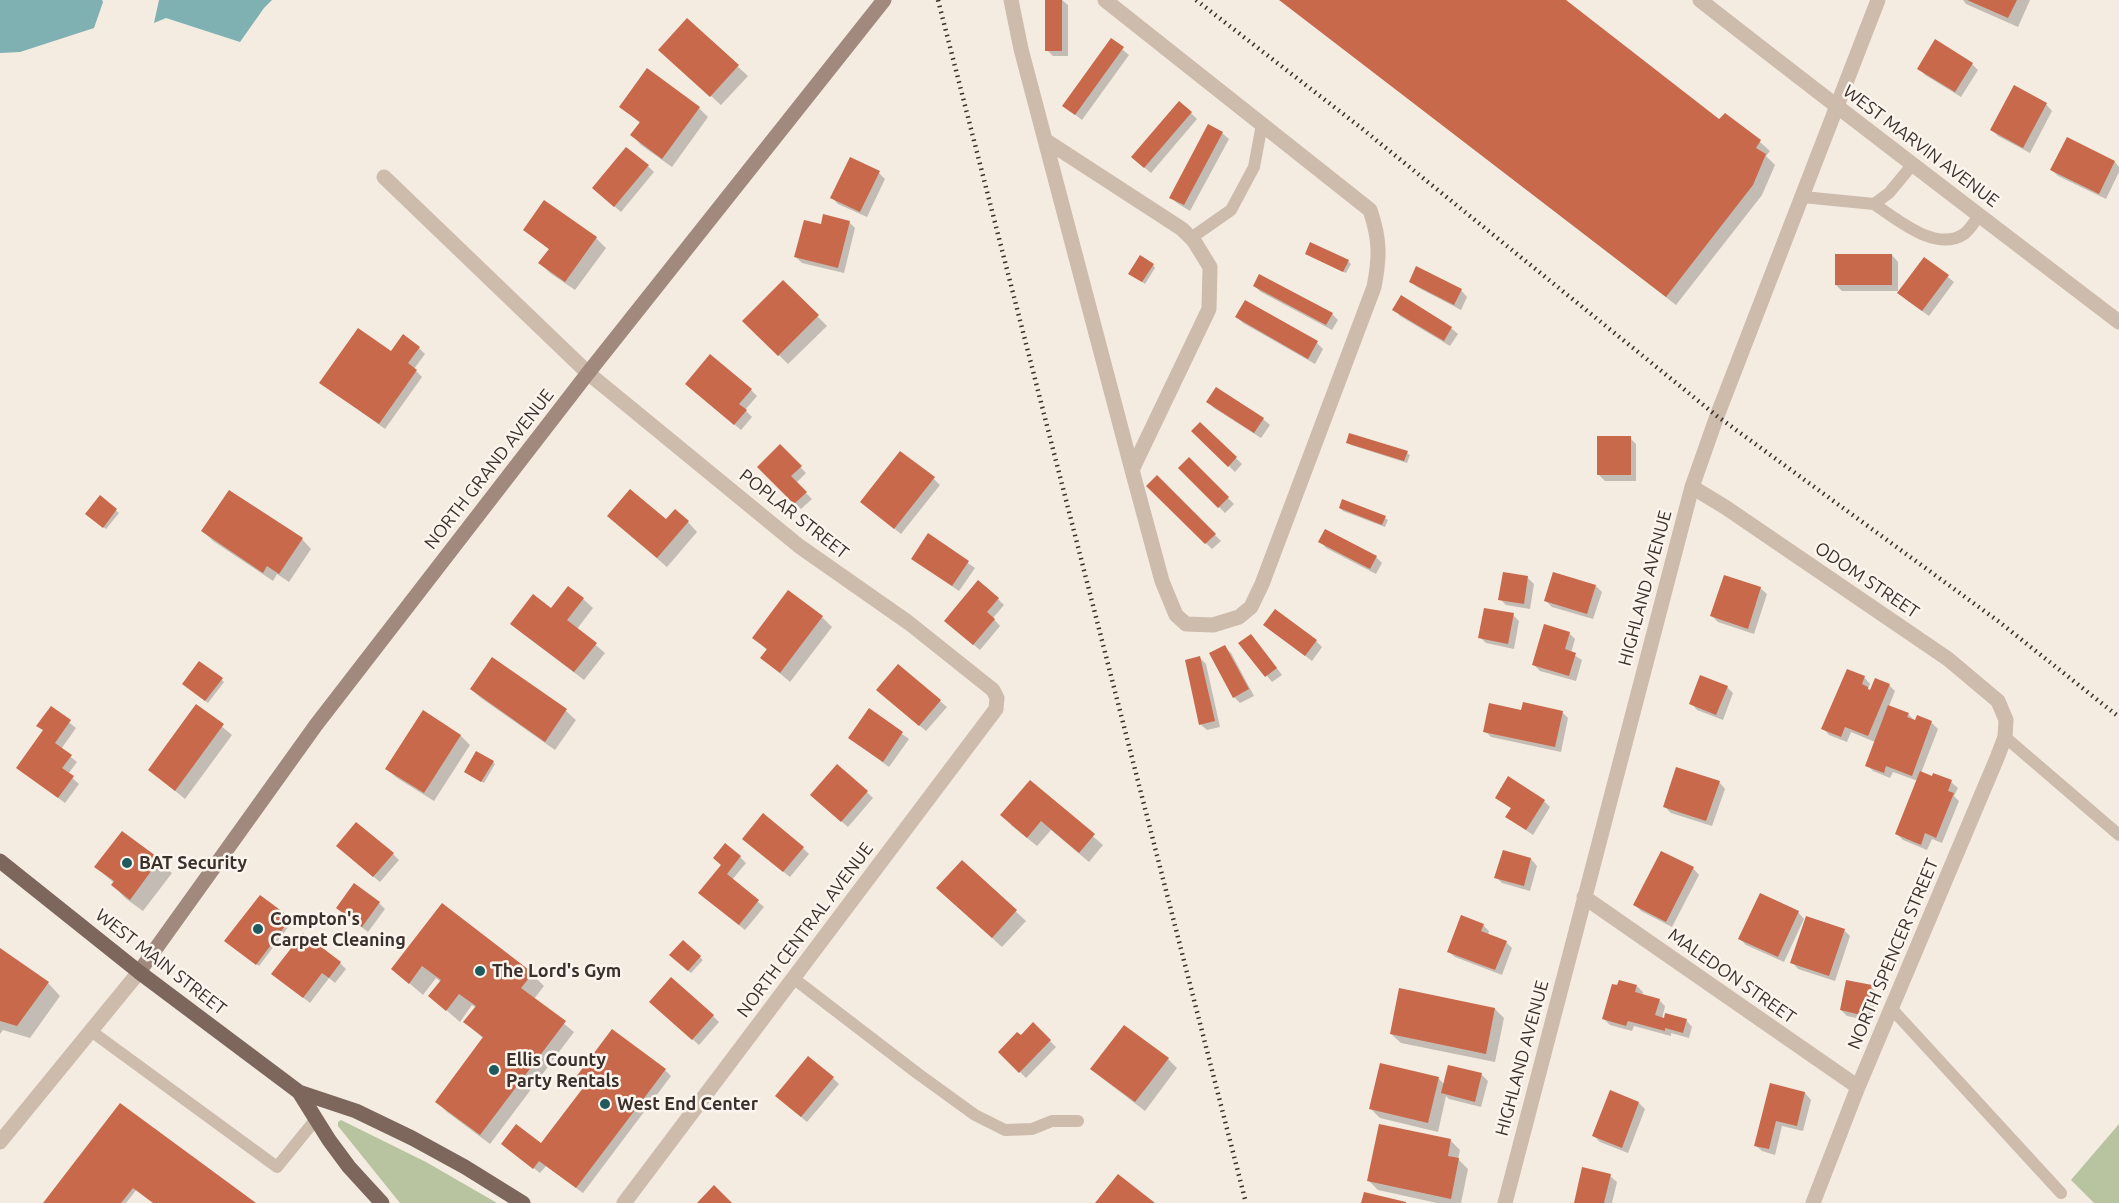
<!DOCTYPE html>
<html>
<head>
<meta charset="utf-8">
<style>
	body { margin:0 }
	canvas { display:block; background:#f4ebe1 }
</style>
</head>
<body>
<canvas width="2119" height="1203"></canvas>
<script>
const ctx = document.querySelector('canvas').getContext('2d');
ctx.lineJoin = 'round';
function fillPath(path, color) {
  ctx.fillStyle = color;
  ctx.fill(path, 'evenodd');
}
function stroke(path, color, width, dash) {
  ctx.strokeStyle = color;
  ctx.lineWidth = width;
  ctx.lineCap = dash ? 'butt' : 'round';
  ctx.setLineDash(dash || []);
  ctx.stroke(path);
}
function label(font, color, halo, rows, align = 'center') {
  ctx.font = font + ' Ubuntu,sans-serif';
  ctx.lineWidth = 5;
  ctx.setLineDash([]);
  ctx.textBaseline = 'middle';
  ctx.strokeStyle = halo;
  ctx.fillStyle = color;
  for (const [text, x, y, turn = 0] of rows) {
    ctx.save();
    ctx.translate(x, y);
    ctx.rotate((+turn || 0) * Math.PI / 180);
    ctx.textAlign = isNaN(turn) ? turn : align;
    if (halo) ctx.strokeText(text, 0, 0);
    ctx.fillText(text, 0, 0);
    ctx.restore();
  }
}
const green = new Path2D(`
	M341,1120L426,1162L497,1203H400L338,1126V1122Z
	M2119,1124V1203H2094L2071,1180Z`);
const water = new Path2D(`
	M0,0H102L103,2L94,28L20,52L0,53Z
	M159,0H272L264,8L240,42L166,18L154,23Z`);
const shadow = new Path2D(`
	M1047,0H1062L1068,5V56H1053L1047,50Z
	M1280,0H1564L1719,121L1725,116L1760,142L1770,151L1766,156L1775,165L1762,195L1676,305Z
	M1963,0H2030L2018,27L1966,4Z
	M687,20L748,76L721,105L670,59Z
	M1111,40L1129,55L1082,120L1064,106Z
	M1972,64L1978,70L1961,97L1925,75L1919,68Z
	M2046,104L2052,111L2030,153L1998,136L1992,130Z
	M621,107L699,108L708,117L672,167L641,145L632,135L640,123Z
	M1191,113L1197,119L1151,173L1139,163Z
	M1209,126L1222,133L1229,139L1190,211L1177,203L1171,197Z
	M2067,139L2115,162L2119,167V172L2106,199L2058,176L2052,170Z
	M648,166L654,172L621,212L600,194Z
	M879,173L885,179L867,217L838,204L832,198Z
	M545,202L596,238L606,248L575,290L550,273L540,263L550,250L525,230Z
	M849,222L855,228L844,273L802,263L796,257Z
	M1307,254L1348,261L1351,264L1346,273Z
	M1892,255L1898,262V291H1842L1836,285Z
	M1925,259L1954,282L1929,316L1905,299Z
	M1153,265L1155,268L1145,284L1133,276Z
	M1411,281L1461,290L1467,297L1461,310L1417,287Z
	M783,282L827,326L788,364L744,321Z
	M1254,286L1332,314L1338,320L1332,330L1261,292Z
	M1401,297L1451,328L1458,334L1450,346L1400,316L1394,309Z
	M1237,317L1317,343L1323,349L1315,364L1243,323Z
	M419,348L425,354L414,369L422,377L385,429L321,383L392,353Z
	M693,390H751L757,396L745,410L752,417L741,430Z
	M1208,402L1263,419L1270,425L1261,438L1214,408Z
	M1201,424L1242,464L1235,472L1193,431Z
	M1630,438L1636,444V481H1605L1599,475Z
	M1348,442L1407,453L1410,455L1407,463L1351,445Z
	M780,446L806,473L796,483L812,499L801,509L759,467Z
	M1189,459L1234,504L1225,513L1180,468Z
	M1157,477L1221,541L1212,549L1148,486Z
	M934,479L940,485L901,534L862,502Z
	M100,497L119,513L106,529L89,516Z
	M1343,501L1385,518L1388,520L1385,527L1343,511L1340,508Z
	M666,521L688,522L697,532L667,567L618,525Z
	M203,531L302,539L311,549L289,582L277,574L273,581L213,541Z
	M928,535L975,568L959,591L912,559Z
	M1320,541L1376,557L1382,563L1376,574L1326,548Z
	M1528,578L1534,584L1530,609L1506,605L1500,599Z
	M1596,586L1602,592L1593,619L1552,607L1546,601Z
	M1760,588L1767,594L1754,634L1718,622L1712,616Z
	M788,593L822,617L832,627L790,682L762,658L768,651L754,638Z
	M583,599L593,608L577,629L605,653L584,680L522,633L512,624Z
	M998,599L1004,605L993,618L1000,626L980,650L952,627Z
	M1513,615L1519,621L1514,649L1486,643L1480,637Z
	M1265,625L1316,641L1322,647L1312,661Z
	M1569,633L1575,639L1571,653L1582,660L1576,681L1540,671L1534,665Z
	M1257,642L1282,675L1272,682L1240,643Z
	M1224,647L1231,653L1254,696L1240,703L1234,697Z
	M1200,658L1206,664L1220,727L1207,730L1200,724Z
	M492,659L566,711L576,720L555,750L481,698L471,689Z
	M898,666L947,707L926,731L884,696Z
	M1864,677L1870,684L1868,689L1871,692L1889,685L1895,691L1889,706L1908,714L1916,722L1918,717L1932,723L1938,729L1921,773L1933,778L1934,775L1951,782L1958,788L1954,796L1959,801L1942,843L1932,839L1927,850L1903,840L1897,834L1918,781L1893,772L1890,778L1873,771L1867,765L1875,742L1851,732L1847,742L1829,735L1823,728Z
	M222,680L224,682L208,703L186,686Z
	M1727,687L1733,693L1723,720L1697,710L1691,703Z
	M197,706L232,735L185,799L150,770Z
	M51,708L76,728L61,749L77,762L68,774L79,784L65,803L18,768L44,731L38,726Z
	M869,710L909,739L889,767L856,743Z
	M424,712L461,736L470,745L434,801L397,778L387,769Z
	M1522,712H1562L1568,718L1561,752L1491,737L1485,731Z
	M493,762L495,764L484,783L468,774Z
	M1030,782L1103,845L1089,862L1051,830L1037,846L1011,825Z
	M1719,782L1725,789L1712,826L1671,813L1665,807Z
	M867,792L873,798L848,827L818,801Z
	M1497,798L1544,801L1550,807L1533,835L1507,817L1512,809Z
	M122,833L159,860L172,873L143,911L125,898L113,885L114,883L96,867Z
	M750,845L803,848L809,854L790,877Z
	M344,852L393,854L399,860L380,882Z
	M1504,852L1531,859L1537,866L1530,891L1502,883L1496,877Z
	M740,857L746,863L732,880L764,907L745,930L706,899Z
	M962,862L1026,921L1002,947L948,898Z
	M1693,868L1699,875L1672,927L1641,911L1635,905Z
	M1760,895L1798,912L1804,919L1784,962L1746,945L1740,939Z
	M379,903L385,909L368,932L344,914Z
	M442,905L532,974L544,986L534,999L574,1032L490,1144L447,1112L437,1102L484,1039L465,1022L476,1008L472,1005L460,1022L430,996L441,982L436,978L423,995L393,969Z
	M290,919L292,922L259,966L229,943Z
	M1483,925L1489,931L1488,935L1506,942L1512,948L1502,975L1455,957L1448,951Z
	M1844,930L1850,936L1835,981L1798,969L1792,962Z
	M683,942L703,960L691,973L671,955Z
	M0,950L48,983L60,996L30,1038L3,1030L0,1034Z
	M340,963L346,969L335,983L329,978L310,1003L273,974Z
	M1637,986L1643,992L1642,996L1659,1000L1665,1006L1662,1019L1686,1020L1692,1027L1689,1038L1671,1033V1036L1634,1026L1632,1031L1610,1025L1604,1019Z
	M1871,987L1877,993L1871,1021L1847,1016L1841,1010Z
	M657,1008L713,1016L719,1022L699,1045Z
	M1495,1009L1504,1018L1495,1062L1401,1043L1391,1034Z
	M1033,1024L1056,1047L1026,1078L1000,1052L1021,1037Z
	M1168,1059L1177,1068L1145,1111L1102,1078L1092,1069Z
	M665,1070L671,1076L583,1193L546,1166L540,1173L503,1144L541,1145L587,1085L578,1077Z
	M1482,1075L1488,1081L1481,1107L1449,1099L1446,1096L1438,1132L1380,1118L1370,1108L1439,1079L1445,1085Z
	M833,1078L839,1084L807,1122L783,1102Z
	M1771,1085L1805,1093L1811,1100L1803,1131L1782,1126L1775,1155L1762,1151L1755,1145Z
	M1639,1103L1645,1109L1628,1153L1600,1142L1594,1136Z
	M121,1105L253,1203H155L137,1189L126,1203H45Z
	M1451,1141L1460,1150L1458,1159L1468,1169L1461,1203H1437L1378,1190L1369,1181Z
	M1610,1176L1617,1182L1612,1203H1575Z`);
const building = new Path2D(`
	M1045,0H1062V51H1045Z
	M1279,0H1566L1719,119L1725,113L1761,140L1756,148L1766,154L1753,185L1666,297Z
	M1967,0H2017L2008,18Z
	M687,18L739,65L710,97L658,50Z
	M1111,38L1124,47L1075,115L1062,106Z
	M1935,39L1973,63L1955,92L1917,69Z
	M647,68L700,107L662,159L630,135L640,122L619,107Z
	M2014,85L2047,103L2023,148L1990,130Z
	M1179,101L1192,112L1144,168L1131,157Z
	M1208,124L1223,132L1184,205L1169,198Z
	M2067,137L2115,161L2099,194L2050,170Z
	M626,147L649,165L614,207L592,188Z
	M850,157L880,171L860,212L830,198Z
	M544,200L597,237L565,282L538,263L549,249L523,230Z
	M823,214L850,221L838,268L794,257L804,220L821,224Z
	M1310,242L1349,260L1343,272L1305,254Z
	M1835,254H1892V285H1835Z
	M1140,255L1154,264L1142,282L1128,274Z
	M1924,257L1949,275L1922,311L1897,293Z
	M1416,266L1462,289L1454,305L1409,282Z
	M1259,274L1333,313L1326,325L1253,286Z
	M783,280L819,315L778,356L742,321Z
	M1401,295L1452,327L1444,341L1392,310Z
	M1245,300L1318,341L1308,359L1235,317Z
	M358,328L391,351L403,334L420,347L408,363L417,370L379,424L319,383Z
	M710,354L752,389L739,404L747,410L734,425L685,384Z
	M1216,387L1264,418L1254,433L1206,402Z
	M1200,422L1237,457L1228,467L1191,431Z
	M1349,433L1408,451L1404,461L1346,443Z
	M1597,436H1631V475H1597Z
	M780,444L802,466L791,476L807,492L794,504L757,467Z
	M900,451L935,477L894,529L860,502Z
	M1189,457L1229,497L1218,508L1178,468Z
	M1157,475L1216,534L1205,544L1146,486Z
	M630,489L666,519L675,509L689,521L657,558L607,516Z
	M229,490L303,538L279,574L267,566L263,573L201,531Z
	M100,495L117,509L103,528L85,514Z
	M1342,499L1386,516L1382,525L1339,508Z
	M1325,529L1377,556L1370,569L1318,542Z
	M928,533L969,561L952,586L911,559Z
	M1503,572L1528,576L1524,604L1498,600Z
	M1553,572L1596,585L1587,614L1544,601Z
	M1724,575L1761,587L1748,629L1710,616Z
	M978,580L999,598L987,612L995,619L973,645L944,621Z
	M568,586L584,598L567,620L597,643L574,672L510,624L533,594L551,608Z
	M788,590L823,616L780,673L760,658L767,649L752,638Z
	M1484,608L1514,613L1508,644L1478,638Z
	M1275,609L1317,640L1305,656L1263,625Z
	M1544,624L1570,632L1565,649L1576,653L1569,676L1532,665Z
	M1251,634L1277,668L1265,677L1238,643Z
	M1225,645L1249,689L1233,698L1209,653Z
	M1200,656L1215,721L1199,725L1185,660Z
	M492,657L567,709L545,742L470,689Z
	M199,661L223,678L205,701L182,684Z
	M898,664L941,700L919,726L876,690Z
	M1847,669L1865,676L1862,684L1868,687V689L1870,690L1875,678L1890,684L1868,736L1845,727L1841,737L1821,729Z
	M1700,675L1728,686L1716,715L1689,704Z
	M1523,702L1563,711L1555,747L1483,732L1489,703L1521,710Z
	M196,704L224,724L175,791L148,770Z
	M1888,705L1909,713L1907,717L1915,720L1917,715L1932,721L1912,776L1886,766L1884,773L1865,766Z
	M51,706L71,720L55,743L72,755L62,768L74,776L58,798L16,768L43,730L36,726Z
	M869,708L903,732L883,762L848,738Z
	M423,710L461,735L424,793L385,769Z
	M476,751L494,761L481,782L464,772Z
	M837,764L868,791L841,822L810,795Z
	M1676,767L1720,781L1706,821L1663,807Z
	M1920,771L1932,776L1933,773L1952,780L1948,791L1954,793L1936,838L1925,833L1921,845L1895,834Z
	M1508,776L1545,800L1526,830L1505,817L1511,808L1495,798Z
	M1030,780L1095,834L1079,853L1041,821L1027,838L1000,815Z
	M763,813L804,847L783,872L742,839Z
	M356,822L394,853L373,877L336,846Z
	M122,831L160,859L130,900L111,885L114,881L94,867Z
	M725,843L741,856L727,874L759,900L739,925L698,893L721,865L713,858Z
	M1503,850L1531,858L1524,886L1494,878Z
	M1661,851L1694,867L1666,922L1633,905Z
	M962,860L1017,910L992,938L936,888Z
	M354,883L380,902L362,927L336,908Z
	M1760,893L1799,911L1778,957L1738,939Z
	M260,895L291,918L256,965L224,941Z
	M442,903L533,973L521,988L566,1021L480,1135L435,1102L483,1037L463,1022L476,1006L459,994L446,1011L428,996L441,980L422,966L409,984L391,969Z
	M1461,915L1484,924L1481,931L1507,941L1495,970L1447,952Z
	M1806,916L1845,929L1829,976L1790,963Z
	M303,933L341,962L329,978L322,973L303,998L271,974Z
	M683,940L701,956L688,971L669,955Z
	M0,948L49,982L17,1026L0,1021Z
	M671,977L714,1015L692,1040L649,1002Z
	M1619,980L1637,985L1635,992L1660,999L1655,1015L1664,1018L1665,1013L1687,1019L1683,1033L1665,1028V1031L1628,1021L1626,1026L1602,1019L1612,984L1617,985Z
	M1846,980L1872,985L1865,1016L1840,1010Z
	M1399,988L1495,1008L1486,1054L1390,1034Z
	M1033,1022L1051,1040L1019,1073L998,1052L1017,1032L1021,1035Z
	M1124,1025L1169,1058L1135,1102L1090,1069Z
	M612,1029L666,1069L576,1188L539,1161L533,1169L501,1144L516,1124L541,1143L586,1084L576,1077Z
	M808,1056L834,1077L801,1117L775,1096Z
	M1380,1063L1439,1077L1428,1123L1369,1109Z
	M1448,1065L1482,1073L1475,1102L1441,1093Z
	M1770,1083L1805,1092L1797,1126L1776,1121L1769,1149L1754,1146Z
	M1610,1090L1639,1102L1622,1148L1592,1136Z
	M120,1103L256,1203H153L133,1188L121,1203H43Z
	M1379,1124L1451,1139L1448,1156L1459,1158L1451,1199L1367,1181Z
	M1582,1167L1611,1174L1604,1203H1574Z
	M1118,1174L1155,1203H1095Z
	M714,1185L732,1203H697Z
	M1364,1192L1406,1202V1203H1361Z`);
const service = new Path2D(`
	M1803,197L1874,204L1889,193L1913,164
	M1874,204C1897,219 1936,253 1964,234C1970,230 1975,220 1980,215
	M1191,238L1231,210L1254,167L1262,124
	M2005,737L2119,835
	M793,978L917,1073L975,1115L1005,1130L1032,1129L1052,1121H1078
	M1891,1008L2061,1193
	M91,1031L277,1167L316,1119`);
const minor = new Path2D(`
	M1011,0L1021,49L1045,140L1182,229L1194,241L1210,267L1209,309L1132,470L1162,581L1176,615L1186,624L1213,625L1239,617L1251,607L1262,584L1374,287C1380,257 1380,239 1370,210L1105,0
	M1045,140L1132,470
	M384,177L588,373L799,546L909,623L993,690L997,698L996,709L624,1203
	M1692,487L1725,507L1948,659L1998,701L2006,720L2005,737L1997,758L1858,1087L1813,1203
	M1584,897L1858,1087
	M1505,1203L1692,487L1717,416L1878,0`);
const tertiary = new Path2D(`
	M1700,0C1839,109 1979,215 2119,322
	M0,1142L139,972`);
const secondary = new Path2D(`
	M139,972L316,725L588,373L884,0`);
const primary = new Path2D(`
	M0,861L139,972L299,1092L356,1111L412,1138L465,1167L523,1203
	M299,1092L329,1140L349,1167L382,1203`);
const rail = new Path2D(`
	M938,0L1246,1203
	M1196,0L1360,127L1717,416L1998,621L2119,717`);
const markers = [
	[127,863,6,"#1f5a5e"],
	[258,929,6,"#1f5a5e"],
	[480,971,6,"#1f5a5e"],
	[494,1070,6,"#1f5a5e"],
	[605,1104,6,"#1f5a5e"]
];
const streetNames = [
	["WEST MARVIN AVENUE",1921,146,37],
	["NORTH GRAND AVENUE",489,469,-52],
	["POPLAR STREET",794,514,38],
	["ODOM STREET",1867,580,34],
	["HIGHLAND AVENUE",1645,588,-75],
	["NORTH CENTRAL AVENUE",805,930,-53],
	["NORTH SPENCER STREET",1893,954,-67],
	["WEST MAIN STREET",161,962,38],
	["MALEDON STREET",1732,976,35],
	["HIGHLAND AVENUE",1522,1058,-75]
];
const poiNames = [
	["BAT Security",139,863],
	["Compton's",270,919],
	["Carpet Cleaning",270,940],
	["The Lord's Gym",492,971],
	["Ellis County",506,1060],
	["Party Rentals",506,1081],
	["West End Center",617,1104]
];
fillPath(green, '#b8c4a0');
fillPath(water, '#7fb0b2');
fillPath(shadow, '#0003');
fillPath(building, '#c8694b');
stroke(service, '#cdbbac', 12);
stroke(minor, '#cdbbac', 15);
stroke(tertiary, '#cdbbac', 15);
stroke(secondary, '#a18a7d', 15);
stroke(primary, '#7d675c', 15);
stroke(rail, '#3b302b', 4.5, [1.5, 4.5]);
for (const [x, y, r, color] of markers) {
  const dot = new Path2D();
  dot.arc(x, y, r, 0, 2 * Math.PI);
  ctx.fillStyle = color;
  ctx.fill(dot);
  stroke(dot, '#fbf5ee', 2);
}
label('18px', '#3b302b', '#fbf5ee', streetNames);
label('bold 18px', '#3b302b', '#fbf5ee', poiNames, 'left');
</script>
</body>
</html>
